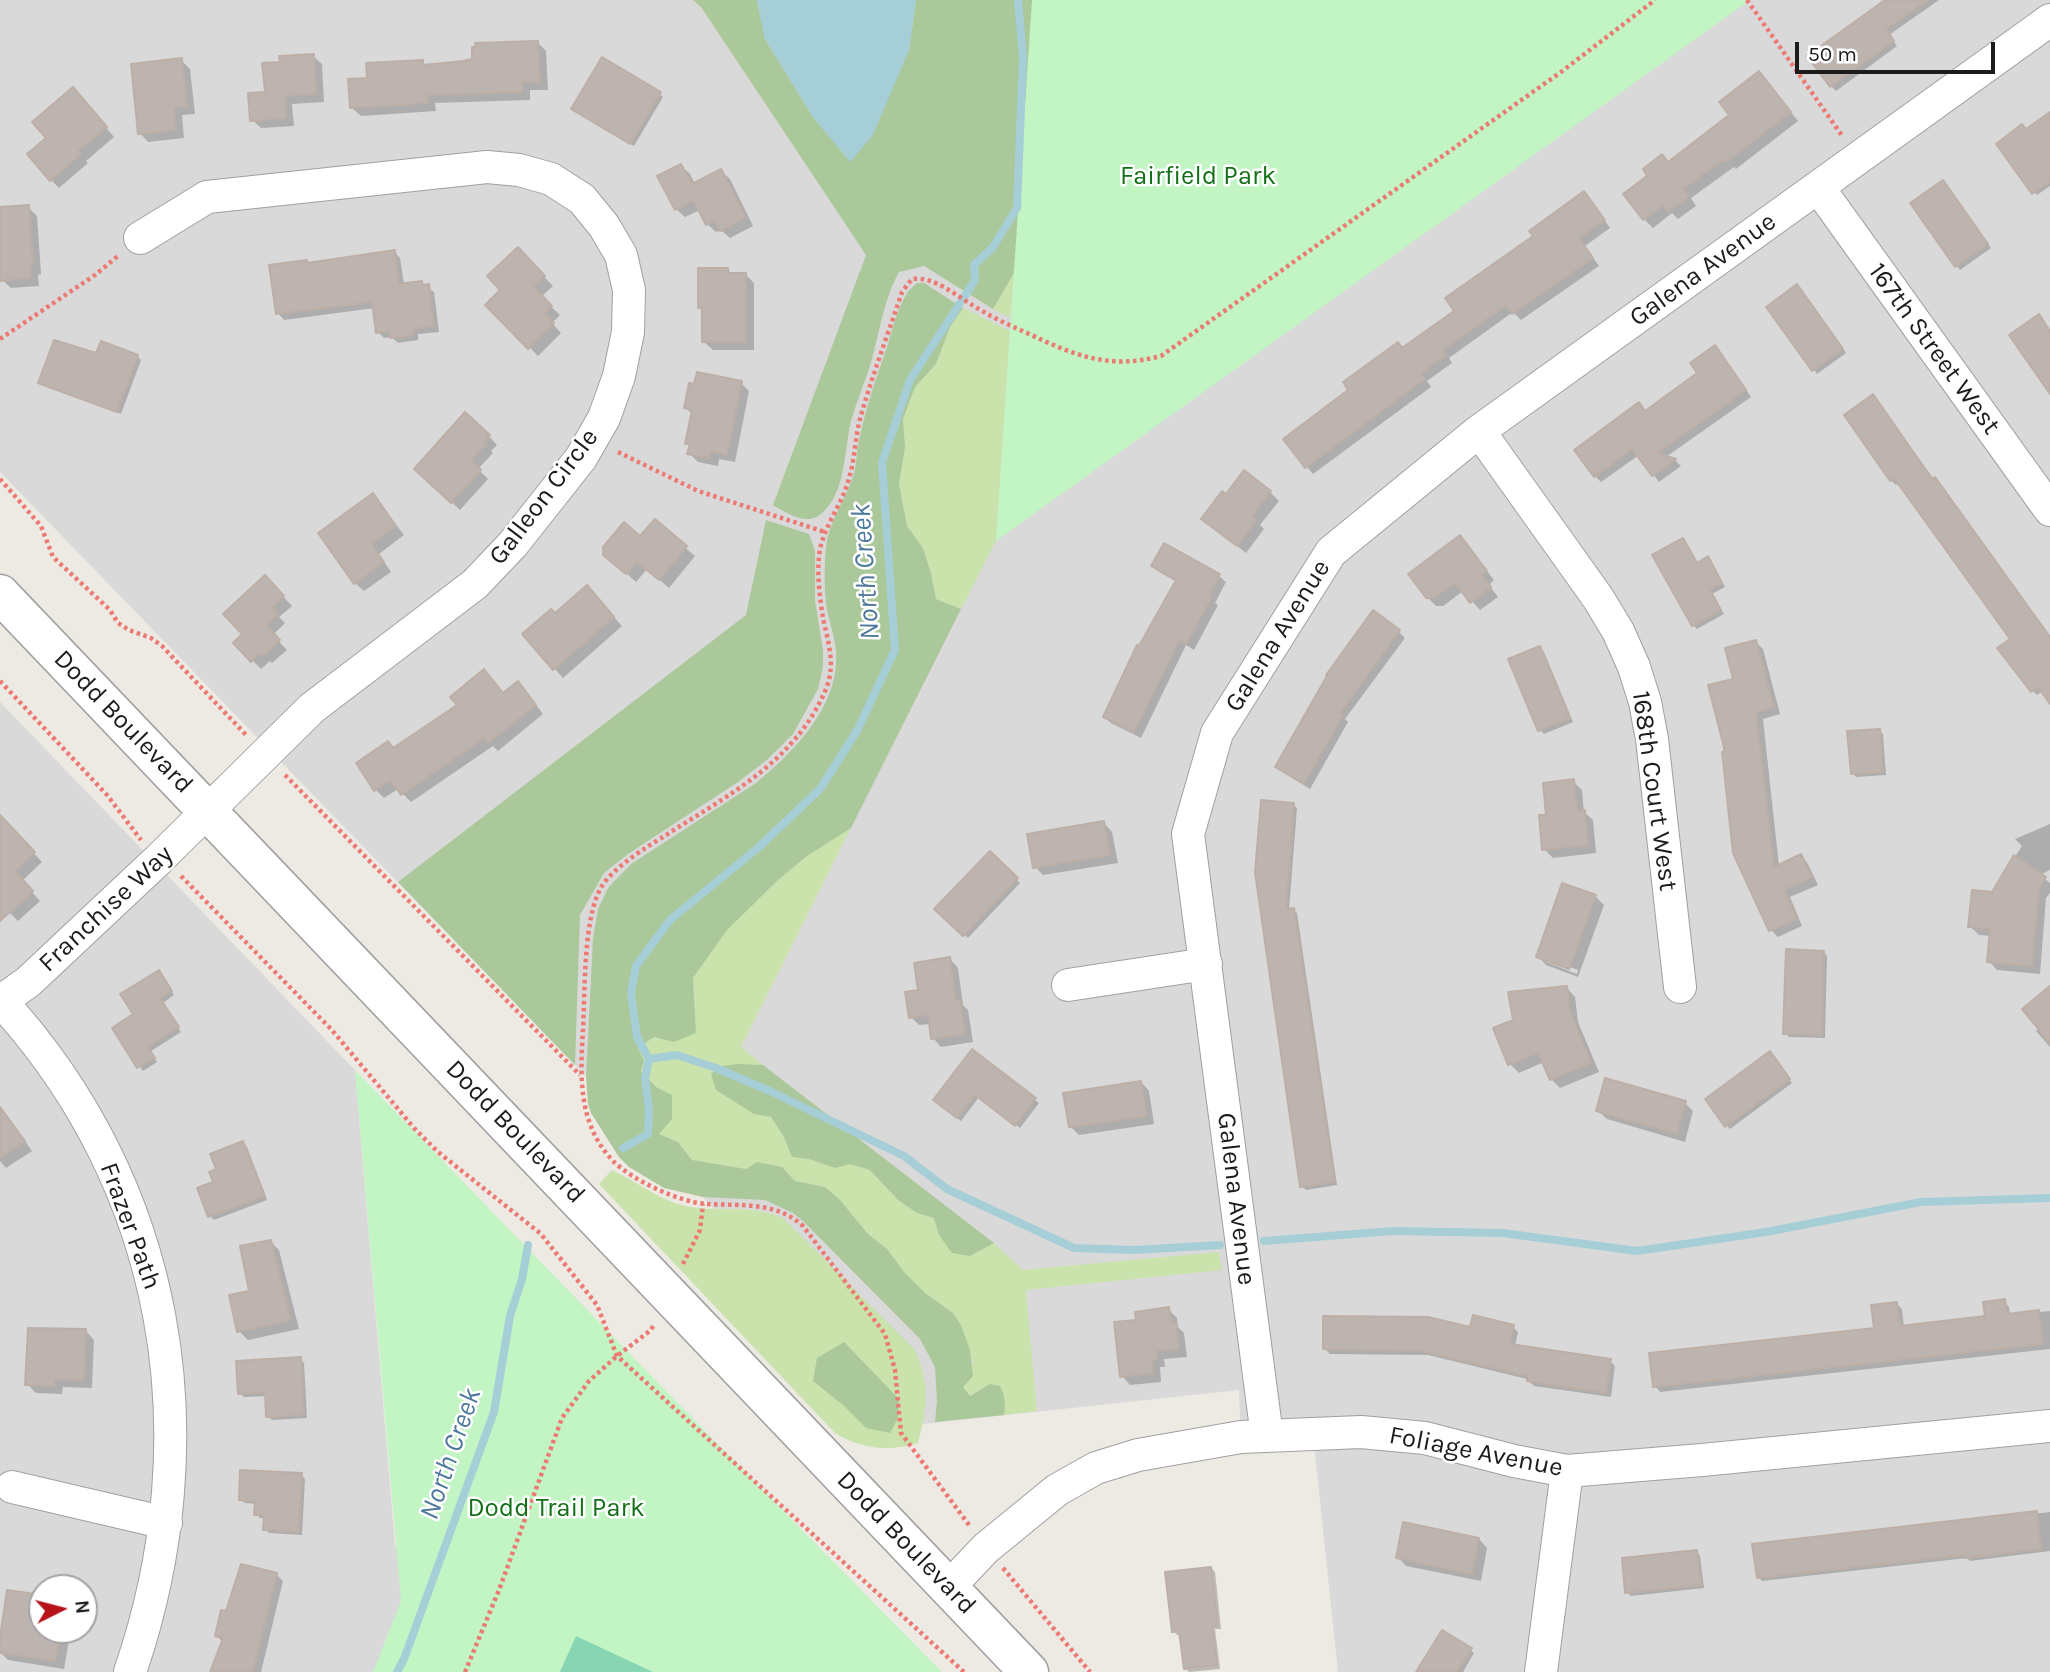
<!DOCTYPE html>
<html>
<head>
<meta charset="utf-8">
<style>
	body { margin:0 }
	#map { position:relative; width:2050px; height:1672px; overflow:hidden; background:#ede9e3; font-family:Karla,sans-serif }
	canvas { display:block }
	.north { position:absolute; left:28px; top:1574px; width:70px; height:70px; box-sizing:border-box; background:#fff; border:2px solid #a4a4a4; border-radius:50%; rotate:84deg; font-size:19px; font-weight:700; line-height:28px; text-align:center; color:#1c1c1c }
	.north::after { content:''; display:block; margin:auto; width:24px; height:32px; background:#b7111a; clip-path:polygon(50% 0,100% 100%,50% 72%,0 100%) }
	.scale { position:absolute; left:1795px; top:42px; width:200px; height:32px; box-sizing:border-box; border:4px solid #1c1c1c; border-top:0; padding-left:9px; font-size:21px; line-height:24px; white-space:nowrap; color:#1c1c1c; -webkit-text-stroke:5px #fff; paint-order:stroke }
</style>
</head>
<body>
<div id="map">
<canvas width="2050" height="1672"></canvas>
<div class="north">N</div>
<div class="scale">50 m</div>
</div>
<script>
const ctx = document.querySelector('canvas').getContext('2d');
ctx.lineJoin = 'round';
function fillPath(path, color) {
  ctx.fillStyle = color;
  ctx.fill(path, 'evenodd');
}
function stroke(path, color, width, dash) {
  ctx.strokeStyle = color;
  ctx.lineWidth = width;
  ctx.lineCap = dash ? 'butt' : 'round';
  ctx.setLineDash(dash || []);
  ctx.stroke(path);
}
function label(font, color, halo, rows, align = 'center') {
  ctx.font = font + ' Karla,sans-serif';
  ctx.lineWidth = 5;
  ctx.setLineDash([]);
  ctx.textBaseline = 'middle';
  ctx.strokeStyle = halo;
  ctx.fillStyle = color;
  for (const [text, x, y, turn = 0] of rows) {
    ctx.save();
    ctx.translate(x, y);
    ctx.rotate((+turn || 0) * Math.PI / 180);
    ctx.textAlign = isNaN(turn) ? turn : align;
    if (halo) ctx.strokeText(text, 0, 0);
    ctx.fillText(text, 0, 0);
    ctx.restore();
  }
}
const residential = new Path2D(`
	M0,0H2050V1672H1338L1313,1434L1241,1437L1239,1390L923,1424L0,472Z
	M0,702L355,1070L395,1546L942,1672H0ZM42,1588H84V1630H42Z`);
const grass = new Path2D(`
	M1014,273L1010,318L993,309Z
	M963,308L1010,331L996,541L961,609L936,599L931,573L923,548L907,526L899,484L905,447L903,419L915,387L936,364L950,327Z
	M851,828L741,1047L763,1065L739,1064L754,1114L771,1117L784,1137L792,1157L809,1159L835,1168L850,1164L870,1170L898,1200L917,1213L934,1218L939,1235L970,1256L994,1243L1023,1270L1219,1252L1222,1270L1026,1290L1037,1411L1004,1415L1005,1406L980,1389L970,1396L962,1387L973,1363L961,1326L953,1313L925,1293L905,1273L887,1249L868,1234L825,1187L795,1181L782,1167L758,1162L746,1169L692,1160L678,1142L659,1134L656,1087L641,1071L638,1048L654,1037L674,1042L695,1000L693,978L727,930L778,880L807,856Z
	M612,1170C638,1182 663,1203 691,1207C723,1212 753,1204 783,1218L914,1349C931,1382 927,1408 918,1443C890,1452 860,1449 835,1433L599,1184Z`);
const forest = new Path2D(`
	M693,0H757L765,39L813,117L850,161L909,50L916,0H1074L1014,273L993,309L924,266L899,272C884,299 880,329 872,359C866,380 857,400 851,421C844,450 846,498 818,516C804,525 785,512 773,505L866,255L701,7Z
	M917,283H924L963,308L950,327L936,364L915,387L903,419L905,447L899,484L907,526L923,548L931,573L936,599L961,609L851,828L807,856L778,880L727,930L693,978L696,1033L674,1042L654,1037L638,1048L644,1061L641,1071L656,1087L672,1095V1119L659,1134L678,1142L692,1160L746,1169L757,1162L782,1167L795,1181L825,1187L840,1200L868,1234L887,1249L905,1273L925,1293L953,1313L961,1325L970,1350L973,1376L963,1387L970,1396L990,1384L1000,1386C1005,1396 1006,1404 1004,1415L935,1422L937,1401L935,1367L920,1339L803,1221L793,1213L765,1200L703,1197L664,1188L629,1167L619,1157L591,1113L588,1104L586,1076L593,939L598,909L608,888L631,864L756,783C794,752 840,705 836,652C835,637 830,624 827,610C824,590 824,567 826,547C829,520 847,498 854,473C857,464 856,455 858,446C864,413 875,381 886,350C892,332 896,311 906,295C908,290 913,287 917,283Z
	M766,520L809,534L815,551V600L823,650V667L818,689L793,734L767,760L738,782L628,854L604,873L580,915L575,1065L398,882L746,615Z
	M739,1064L763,1065L994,1243L970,1256L952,1253L939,1235L934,1218L917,1213L898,1200L870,1170L850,1164L835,1168L809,1159L792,1157L784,1137L771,1117L754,1114L716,1090L711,1074L721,1066Z
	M844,1342L899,1399L898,1418L890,1433L866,1428L843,1405L813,1381L817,1358Z`);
const park = new Path2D(`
	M1032,0H1750L996,541Z
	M355,1070C550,1272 745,1473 942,1672H373L401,1601Z`);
const pitch = new Path2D(`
	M576,1636L653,1672H560Z`);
const water = new Path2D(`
	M757,0H916L909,50L873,135L850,162L813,117L765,39Z`);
const shadow = new Path2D(`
	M1888,0H1939L1889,35L1897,46L1836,91L1831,86Z
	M538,43L546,51L548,90H530V100L435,103L436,111L361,116L352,108L368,79L422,61L427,66L474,60L478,48Z
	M313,56L322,64L324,102L292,104L294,126L261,128L252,120L281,63Z
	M181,60L190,69L195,114L182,115L184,138L148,142L140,133Z
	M1759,73L1798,121L1736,169L1734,167L1691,198L1696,206L1678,219L1672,213L1653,228L1644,219L1731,116Z
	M659,93L663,97L634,146L577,112Z
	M81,98L114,137L86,161L88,163L59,188L51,180L48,139Z
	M2050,114V186L2037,195L2029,187L2027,131Z
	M681,166L690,174L695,184L721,171L730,179L753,226L730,238L721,230L716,232L707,224L700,210L685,217L676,209Z
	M1946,186L1991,248L1960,270L1912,203Z
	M1591,201L1610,228L1585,246L1599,266L1521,320L1513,312L1449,358L1452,363L1427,381L1431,387L1313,474L1306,466L1403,350L1457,312Z
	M28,207L37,216L41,274L38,275L39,286L11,288L2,280L0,209Z
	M518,250L553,286L541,297L560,315L552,323L561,333L538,356L488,305L503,290Z
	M394,252L400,258L404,285L422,283L434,292L439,332L418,334V340L398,343L392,337L384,338L378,332L375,308L284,320L278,313L306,262L309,264Z
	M728,270L732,274H745L754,283V350H713L704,342V312L700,307Z
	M1800,290L1846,353L1817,374L1768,307Z
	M1721,354L1751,397L1666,457L1675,460L1681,466L1659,482L1639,455L1601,482L1595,476Z
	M97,356H137L141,360L121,414L44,386L40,382Z
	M741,383L749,391L735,462L719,459L718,466L698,462L689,453L691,447L687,443L693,415L685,407Z
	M1873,396L2050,638V701L2043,691L2037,695L2032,690L2012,640L1899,483L1896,485L1891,480Z
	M489,436L497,445L491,451L493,453L478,469L488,479L460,510L425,477Z
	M1270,492L1279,501L1260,525L1264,529L1246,553L1203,519L1226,496Z
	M373,495L404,535L379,554L391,572L364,591L355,583Z
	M655,522L695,556L669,588L647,569L636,582L611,559L640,539Z
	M1460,537L1494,580L1489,585L1498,597L1480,610L1463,591L1443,606H1436L1427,597Z
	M1164,545L1219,576L1226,582L1215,603L1218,605L1194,650L1186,645L1141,738L1111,723L1105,717L1177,582L1159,572L1153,566Z
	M1711,562L1725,587L1712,594L1724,614L1697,629L1693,625L1698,564Z
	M265,578L292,606L279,617L285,623L273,635L287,650L272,663L270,661L261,669L235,643L244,635Z
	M595,596L622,626L563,678L524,634L555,615Z
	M1398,631L1405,638L1345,719L1348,722L1310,789L1284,773L1278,767Z
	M1756,642L1763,649L1780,714L1763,719L1779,866L1801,856L1808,864L1818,885L1790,897L1802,926L1778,937L1771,930L1735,852L1721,730L1735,680Z
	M1540,648L1544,652L1573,722L1544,734L1540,730L1511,660Z
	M526,692L543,714L498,751L493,746L411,802L398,789L384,798L376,790L388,743L395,749L504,694Z
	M1879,730L1883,734L1886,775L1856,777L1852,773Z
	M1573,781L1582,790L1584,812L1593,820L1596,853L1553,858L1544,849L1548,816Z
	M1262,802L1293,804L1297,808L1289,910H1293L1297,913L1337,1185L1306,1190L1302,1186Z
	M1104,823L1112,832L1118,863L1043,875L1035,867Z
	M2050,824V870L2040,875L2050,883V893L2046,898L2040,974L1997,970L1989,961L1991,936L1979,935L1970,926L2022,846L2015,839Z
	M9,826L42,862L22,881L40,901L18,921L0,903Z
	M990,853L1020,883L968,938L937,909Z
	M1595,896L1604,905L1578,977L1546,965L1538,956ZM1546,958L1578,970L1577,974L1546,962Z
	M1823,952L1827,956L1825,1038L1789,1037L1785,1033Z
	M950,959L958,968L963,1005L968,1010L973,1042L941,1047L933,1038L931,1024L919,1025L911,1017L920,991Z
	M162,976L174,995L163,1003L181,1032L151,1051L157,1062L143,1071L114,1029L136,1015Z
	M1567,988L1575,997L1578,1022L1599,1072L1560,1088L1551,1079L1544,1062L1519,1073L1510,1064L1515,1021Z
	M2050,990V1047L2036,1031L2040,1028Z
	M972,1052L1039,1103L1020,1128L979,1097L961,1121L939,1104Z
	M1773,1057L1792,1083L1730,1129L1726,1125Z
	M1141,1082L1149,1091L1154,1124L1079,1135L1070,1126Z
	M1685,1103L1693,1111L1685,1142L1607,1119L1598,1111Z
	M0,1106L32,1151L6,1168L0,1161Z
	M243,1143L247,1147L267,1200L214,1220L210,1216L215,1183Z
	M270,1241L279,1250L299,1329L248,1340L239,1331Z
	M2004,1301L2009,1307L2010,1315L2050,1311V1349L1660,1392L1655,1386L1876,1330L1897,1304L1902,1309L1904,1327L1987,1318Z
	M1168,1309L1177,1318L1178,1327L1184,1333L1187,1357L1164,1359L1165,1367H1160L1161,1382L1130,1385L1122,1376L1138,1321Z
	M1513,1327L1518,1332L1515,1346L1610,1361L1615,1366L1611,1397L1534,1386L1527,1379L1428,1355L1330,1354L1325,1349L1472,1329Z
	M86,1331L94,1340L92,1388L63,1387L62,1394L36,1393L27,1384Z
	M300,1359L304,1363L307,1418L272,1420L268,1416L267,1396L244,1397L240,1393Z
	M301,1475L305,1479L302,1535L269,1533L265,1529V1518H260L256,1514L257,1504L245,1503L241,1500Z
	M2050,1512V1551L1970,1561L1967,1558L1762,1581L1758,1577L1754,1545Z
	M1479,1539L1487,1548L1481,1581L1406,1566L1398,1557Z
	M1697,1552L1700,1556L1704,1588L1631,1596L1627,1592Z
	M1211,1568L1215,1572L1221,1629H1215L1220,1669L1189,1672L1185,1668L1181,1635H1177L1173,1631Z
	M276,1574L283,1581L261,1672H212L223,1642L217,1636L227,1613Z
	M42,1597V1630H66L70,1635L64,1669L8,1660L0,1652V1648Z
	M1470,1650L1474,1653L1463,1672H1418Z`);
const stream = new Path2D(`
	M649,1059L677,1055L716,1068L770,1091L904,1156L947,1189L1074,1248L1134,1250L1220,1245
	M623,1148L648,1134L649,1110L645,1078L649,1059L637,1037L631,993L636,966L670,920L759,847L820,789L858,729L895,650L882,463L910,380L975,280L974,265L993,247L1017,208L1023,58L1018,0
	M1264,1241L1393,1231L1503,1233L1637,1251L1766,1232L1921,1202L2050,1198
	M397,1672L404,1659L494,1412L510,1316L522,1279L528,1245`);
const building = new Path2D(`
	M1885,0H1928L1886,29L1894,41L1830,87L1807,56Z
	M538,41L540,82H522V92L427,95L428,103L350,108L348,79L367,78L366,63L423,60V65L463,61L472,59V47H476L475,43Z
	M314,54L316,94L285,96L286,118L250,121L248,93L265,92L262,63L280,62L279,56Z
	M602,57L661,92L630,144L571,109Z
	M182,58L187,106L174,107L176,130L138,134L131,64Z
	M1759,71L1791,112L1726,162L1724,159L1683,189L1689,196L1668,212L1663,205L1643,220L1623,194L1647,176L1643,169L1662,154L1668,162L1729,115L1719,102Z
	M73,87L107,127L78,151L81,154L50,181L27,154L46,138L32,122Z
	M2050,112V182L2032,194L1996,144L2022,124L2026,129Z
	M681,164L692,184L721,169L746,217L720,231L714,220L706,225L693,200L675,210L657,176Z
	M1943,180L1988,244L1955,267L1910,203Z
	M1584,191L1605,220L1579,238L1593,258L1512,314L1506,305L1443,350L1446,355L1421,373L1425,379L1305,468L1283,439L1348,390L1343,382L1398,342L1402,348L1454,311L1445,298L1533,236L1529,231Z
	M29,205L33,266L31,267V278L0,281V207Z
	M518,247L545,276L534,287L552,306L544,313L554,323L528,349L485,305L500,290L487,276Z
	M395,250L399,284L422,281L423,285L429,284L434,326L413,329V335L390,338V331L376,333L372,302L276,314L269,265L307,260V263Z
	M698,268H728V273H746V342H702V308H698Z
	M1797,284L1843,349L1812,371L1766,307Z
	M2039,314L2050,331V394L2009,335Z
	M54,340L96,353L101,341L138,355L117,412L38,383Z
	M1715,345L1746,390L1657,453L1676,459L1652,476L1632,449L1594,477L1574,450L1639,402L1645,411L1697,373L1690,363Z
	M697,372L742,381L727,455L711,451L709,458L687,454L690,444H685L692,410L684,408L689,383L694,384Z
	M1873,394L1932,479L1935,477L2050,637V704L2038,687L2031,692L1997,648L2010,639L1894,478L1890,481L1844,415Z
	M465,412L490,435L484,442L486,444L471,460L481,470L451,503L414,469Z
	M1244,470L1271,491L1252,516L1257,519L1237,546L1201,519L1222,491L1226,494Z
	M373,493L396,526L371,544L384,562L354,584L318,533Z
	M655,519L687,546L659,580L637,562L626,574L603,555V547L624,522L640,536Z
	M1460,535L1487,571L1481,575L1491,587L1470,603L1455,583L1434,598H1426L1408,574Z
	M1683,538L1697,563L1708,556L1722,583L1710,590L1721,610L1692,626L1652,555Z
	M1164,543L1220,574L1209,595L1212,597L1186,644L1179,640L1134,732L1103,717L1137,645L1139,646L1176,580L1151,566Z
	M265,575L284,596L272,608L278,614L266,625L280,640L263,656L260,653L251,662L233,643L242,634L223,614Z
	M587,585L614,617L553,670L522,634L551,609L555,613Z
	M1373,610L1400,630L1340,713L1343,715L1304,784L1275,767L1327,676L1326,675Z
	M1756,640L1774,707L1756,712L1774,867L1801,854L1812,877L1784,890L1797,919L1769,931L1733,853L1722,752L1725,751L1708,685L1733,679L1725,648Z
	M1540,646L1570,718L1538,731L1508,659Z
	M484,669L503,693L518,681L536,705L488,743L484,738L401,795L390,780L374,791L356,763L388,741L393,748L457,705L450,697Z
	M1880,729L1883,772L1851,774L1847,731Z
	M1574,779L1577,811L1585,810L1588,845L1542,850L1539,815H1546L1543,783Z
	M1261,800L1294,803L1286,909L1294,908L1335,1182L1300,1187L1255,872Z
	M0,815L35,852L15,871L33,891L0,921Z
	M1104,821L1110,855L1033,868L1027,834Z
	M990,851L1018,878L963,936L934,909Z
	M2014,855L2046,877L2039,889L2032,966L1987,962L1990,929L1968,927L1972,890L1992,892Z
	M1562,883L1596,895L1569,969L1536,957Z
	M1786,949L1824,951L1822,1035L1783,1034Z
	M950,957L956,1000H960L965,1034L931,1039L928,1015L909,1018L905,992L918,990L914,963Z
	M159,970L172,991L160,998L179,1027L148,1047L155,1058L137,1068L112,1028L133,1014L120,994Z
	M1567,986L1570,1011L1591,1063L1550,1080L1538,1053L1508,1065L1493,1028L1513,1020L1508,992Z
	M2050,986V1043L2022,1009Z
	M972,1049L1036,1098L1015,1126L975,1095L957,1118L933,1100Z
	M1770,1051L1790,1079L1725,1127L1705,1099Z
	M1605,1078L1686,1101L1677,1134L1596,1111Z
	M1141,1081L1147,1116L1069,1127L1063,1093Z
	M0,1107L25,1141L0,1158Z
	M243,1141L265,1196L208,1217L197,1188L213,1182L209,1172L216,1169L210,1154Z
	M271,1240L291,1320L237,1332L229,1295L249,1291L240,1246Z
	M2005,1299L2007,1314L2039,1310L2043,1344L1653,1387L1649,1353L1874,1328L1871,1305L1897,1302L1900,1326L1985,1316L1983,1302Z
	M1169,1307L1171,1323H1176L1179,1349L1156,1351L1157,1359H1152L1153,1373L1120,1377L1114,1322L1136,1320L1135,1312Z
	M1473,1315L1514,1325L1510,1344L1611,1359L1606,1393L1527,1381V1376L1421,1351L1323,1349V1316L1428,1317L1470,1327Z
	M28,1328L86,1329L84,1380L55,1379L54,1386L25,1385Z
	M301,1357L304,1415L266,1417L265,1392L238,1394L236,1361Z
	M240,1470L302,1473L299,1532L263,1530L264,1515H254L255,1501L239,1500Z
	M2037,1511L2041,1549L1965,1558L1964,1555L1757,1578L1752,1544Z
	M1403,1522L1479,1538L1472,1574L1396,1558Z
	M1697,1550L1701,1585L1625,1593L1622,1558Z
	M241,1564L277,1573L253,1672H210L223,1638L215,1636L221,1610L226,1611Z
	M1211,1567L1218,1626H1212L1217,1665L1184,1669L1179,1631L1172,1632L1165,1572Z
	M7,1590L42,1595V1630H61L55,1661L0,1653V1637Z
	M1442,1630L1472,1648L1457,1672H1416Z`);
const path = new Path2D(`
	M1747,0L1843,137
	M0,339L95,275L119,255
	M618,452L698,491L825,532
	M0,479L41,526L53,557L110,610L118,623L129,630L151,638L162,646L247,736
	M0,681L107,795L141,840
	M285,775L580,1075
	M181,876L331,1029L414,1128L438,1152L541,1234L597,1305L617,1356L964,1672
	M683,1264L700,1230L703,1204
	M969,1525L901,1433L895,1370L885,1334L803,1226C776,1201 740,1206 706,1204C679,1202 632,1180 613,1161C578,1124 580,1077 583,1030C585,993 583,916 602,886C613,868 645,848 663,837C726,796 795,763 826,689C836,664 828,642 823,618C820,599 817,576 819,557C821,529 842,506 849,478C855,459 855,438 860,419C872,376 888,334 902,292L912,279C934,276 955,295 974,306C991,317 1009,325 1027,333C1074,355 1108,370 1161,356L1561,72L1655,0
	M1003,1568L1090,1672
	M465,1672L499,1590L562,1418L589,1381L617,1356L651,1330L654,1324`);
const minor = new Path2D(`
	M1818,187L2050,510
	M1479,431L1598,598L1618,631L1634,667L1645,702L1652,739L1680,987
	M1068,985L1206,964
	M0,1000C171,1186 211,1436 130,1672
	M0,1002L28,982L158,860L312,708L475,584L513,544L581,458L604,418L619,376L628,332L629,290L621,255L604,226L582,199L551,179L519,170L487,167L207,197L140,238
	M1267,1436L1188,834L1217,733L1331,552L1479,431L2050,20
	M12,1487L166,1523
	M948,1588L986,1548L1057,1490L1096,1468L1138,1455L1241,1437L1361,1432L1425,1438L1514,1461L1567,1471L1702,1460L2050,1426
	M1541,1672L1567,1471`);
const tertiary = new Path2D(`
	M0,594L1029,1672`);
const parkNames = [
	["Fairfield Park",1198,177],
	["Dodd Trail Park",556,1509]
];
const streetNames = [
	["Galena Avenue",1703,270,-36],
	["167th Street West",1934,349,54],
	["Galleon Circle",544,497,-53],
	["Galena Avenue",1278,636,-58],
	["Dodd Boulevard",123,722,46],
	["168th Court West",1654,791,82],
	["Franchise Way",106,909,-43],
	["Dodd Boulevard",515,1132,46],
	["Galena Avenue",1236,1199,83],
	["Frazer Path",130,1226,70],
	["Foliage Avenue",1476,1452,11],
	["Dodd Boulevard",906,1543,46]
];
const waterNames = [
	["North Creek",866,572,-94],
	["North Creek",451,1454,-71]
];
fillPath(residential, '#dad9d9');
fillPath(grass, '#cae3ac');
fillPath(forest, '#abc89b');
fillPath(park, '#c2f4c4');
fillPath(pitch, '#87d5b3');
fillPath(water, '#a6ced7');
fillPath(shadow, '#0003');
stroke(stream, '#a6ced7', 8);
fillPath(building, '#bdb4b0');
stroke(building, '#bdafa6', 2);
stroke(minor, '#a0a0a0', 34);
stroke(tertiary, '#a0a0a0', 41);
stroke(path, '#ed7973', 4.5, [3.5, 3.5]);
stroke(minor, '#fff', 32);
stroke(tertiary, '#fff', 38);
label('26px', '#147017', '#fff', parkNames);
label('26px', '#1c1c1c', '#fff', streetNames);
label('italic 28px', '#4e799c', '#fff', waterNames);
</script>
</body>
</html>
